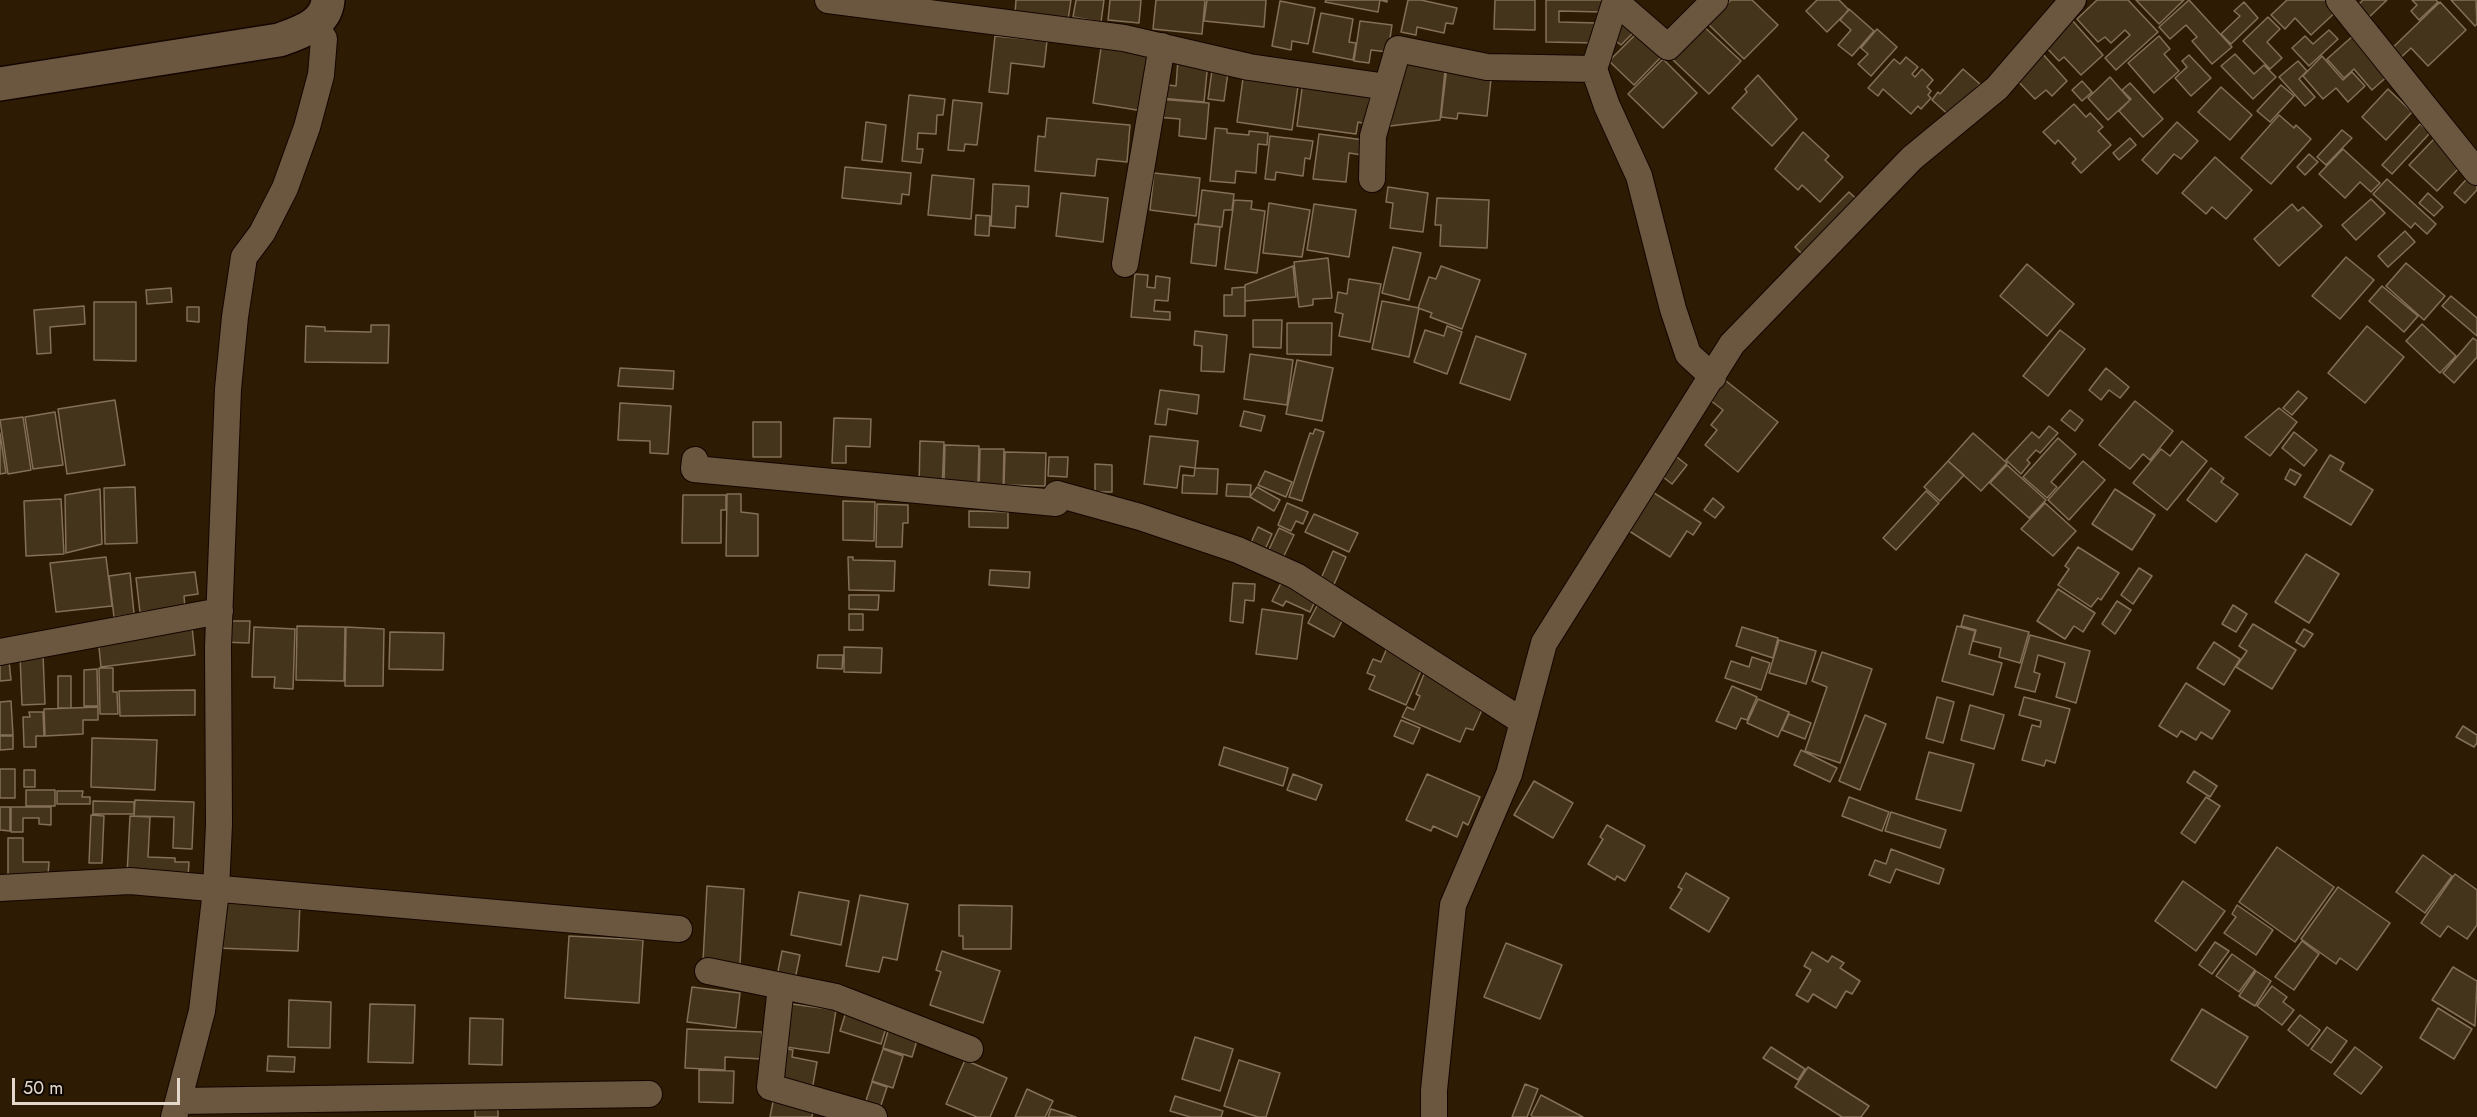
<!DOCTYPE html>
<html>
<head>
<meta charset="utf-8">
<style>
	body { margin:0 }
	#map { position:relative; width:2477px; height:1117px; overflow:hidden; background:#2d1b04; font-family:Jost,sans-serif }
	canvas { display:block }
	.scale { position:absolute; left:12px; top:1078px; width:168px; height:27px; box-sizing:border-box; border:3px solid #e4d8ca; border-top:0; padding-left:8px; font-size:18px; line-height:21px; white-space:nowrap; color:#e4d8ca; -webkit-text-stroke:4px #0f0802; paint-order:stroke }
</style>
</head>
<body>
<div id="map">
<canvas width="2477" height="1117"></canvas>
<div class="scale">50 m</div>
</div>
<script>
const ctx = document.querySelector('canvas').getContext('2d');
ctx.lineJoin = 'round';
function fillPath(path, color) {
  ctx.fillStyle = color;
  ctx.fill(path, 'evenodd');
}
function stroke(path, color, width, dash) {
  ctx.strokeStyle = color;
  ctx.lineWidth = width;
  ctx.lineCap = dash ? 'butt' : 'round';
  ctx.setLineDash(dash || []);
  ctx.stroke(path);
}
const building = new Path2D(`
	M1016,0H1071L1068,20L1015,13Z
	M1076,0H1104L1101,22L1073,17Z
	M1110,0H1141L1139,23L1108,20Z
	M1156,0H1205L1202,34L1153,29Z
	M1207,0H1266L1264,27L1204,21Z
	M1326,0H1387V2L1380,0L1378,12L1325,2Z
	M1408,0H1421L1457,8L1453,24L1446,23L1444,33L1417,27L1416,35L1401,32Z
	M1495,0H1535V30L1494,29Z
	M1546,0H1602V12L1559,11V22L1597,23V43L1546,42Z
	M1731,0H1752L1778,25L1744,59L1707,23Z
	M1817,0H1839L1849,10L1827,32L1806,11Z
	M2097,0H2128L2158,32L2116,70L2105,58L2130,35L2125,30L2111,43L2105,37L2098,42L2077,19Z
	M2136,0H2184L2159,24Z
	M2189,0L2232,47L2212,64L2192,41L2197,37L2186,25L2170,39L2159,27Z
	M2287,0H2332L2340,8L2311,35L2295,18L2285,29L2271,15Z
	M2363,0H2387L2364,22L2353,10Z
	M2412,0H2436L2438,2L2419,20L2411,11L2417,5Z
	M2451,0H2476L2477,24L2475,26Z
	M1280,1L1315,8L1308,44L1292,41L1291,50L1272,46Z
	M2244,2L2258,18L2231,44L2221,34L2240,16L2234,11Z
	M2440,2L2466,30L2428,66L2411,48L2395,63L2386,54Z
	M1849,9L1874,31L1852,56L1838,45L1851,30L1840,20Z
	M1621,12L1637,29L1621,45L1610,37Z
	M1321,13L1353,19L1349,42L1356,43L1353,60L1313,52Z
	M2268,17L2280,29L2267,42L2282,58L2270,69L2243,41Z
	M2071,19L2103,55L2081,75L2064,57L2059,61L2043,44Z
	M1360,21L1392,25L1388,52L1371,50L1369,63L1354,61Z
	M1701,24L1741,61L1709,94L1672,59Z
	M1877,29L1897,47L1871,76L1858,64L1868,54L1861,48Z
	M2329,30L2338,39L2309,66L2292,48L2305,36L2313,44Z
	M1638,32L1663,55L1634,85L1609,61Z
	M2354,35L2390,74L2372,90L2354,69L2344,78L2327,59Z
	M995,36L1047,41L1044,67L1011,63L1008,94L989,92Z
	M2159,36L2170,49L2164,54L2179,71L2154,93L2128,63Z
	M1101,48L1152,55L1143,111L1093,103Z
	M2040,51L2067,81L2052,96L2046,90L2035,99L2013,76Z
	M2235,54L2254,74L2264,65L2276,77L2253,99L2221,66Z
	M2189,55L2211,78L2191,96L2175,78L2187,67L2182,61Z
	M2322,56L2343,80L2352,72L2365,86L2348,102L2336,88L2323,99L2303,76Z
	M1402,57L1446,61L1440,120L1390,126Z
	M1906,57L1918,67L1912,74L1915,77L1922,69L1933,80L1927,87L1931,91L1928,95L1931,98L1921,109L1918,106L1911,114L1883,89L1878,96L1868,88L1894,59L1900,64Z
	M1178,59L1208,62L1204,102L1160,98L1161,84L1176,86Z
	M1663,59L1697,93L1663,128L1628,94Z
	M2298,61L2307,71L2299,79L2315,97L2305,106L2279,77Z
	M1213,63L1229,65L1224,101L1208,99Z
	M1447,66L1492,70L1487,116L1458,113L1457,119L1441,117Z
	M1963,69L1980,84L1951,117L1932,100L1938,92L1940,94Z
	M1244,71L1299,79L1292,130L1237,122Z
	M1758,75L1797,119L1772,146L1732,108L1747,92L1745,89Z
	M2110,77L2130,100L2108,120L2088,98Z
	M1303,81L1371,90L1366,124L1358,122L1356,134L1297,126Z
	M2082,81L2092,92L2082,101L2072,90Z
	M2130,83L2163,119L2143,137L2119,111L2131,99L2122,90Z
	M2281,85L2294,96L2270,122L2257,111Z
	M2221,87L2252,115L2230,140L2198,112Z
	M2388,89L2412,112L2386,140L2362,117Z
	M909,95L945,99L943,115H937L936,134L918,133L917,149H923L921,163L902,161Z
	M1158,99L1209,103L1206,139L1179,136L1180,119L1156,117Z
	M953,100L982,103L977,145L965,144L964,151L948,150Z
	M2074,104L2086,117L2090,113L2103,127L2098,131L2111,145L2081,173L2072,163L2076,159L2058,140L2055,144L2043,132Z
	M2279,115L2294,128L2296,125L2311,139L2271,184L2241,158Z
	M1047,118L1130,125L1127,162L1097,159L1095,176L1035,171L1038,136L1045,137Z
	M866,122L886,125L882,162L862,160Z
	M2177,122L2198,141L2181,159L2174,154L2157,174L2142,160Z
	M2420,124L2430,133L2392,174L2382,165Z
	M1215,128L1227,129V133L1249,135V131L1268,133L1267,145L1258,144L1256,173L1236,171L1235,183L1210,181Z
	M2342,130L2352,138L2326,165L2317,157Z
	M1803,132L1829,156L1825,160L1843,177L1820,202L1802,185L1798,190L1775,169Z
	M1319,134L1364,140L1362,155L1349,153L1346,182L1313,179Z
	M1270,136L1313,141L1310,159L1305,158L1303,176L1276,172L1275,180L1265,179Z
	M2130,138L2136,145L2119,160L2113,153Z
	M2434,139L2462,165L2437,191L2409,165Z
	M2343,149L2380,183L2371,192L2360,182L2345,198L2319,174Z
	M2309,154L2318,162L2305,175L2297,167Z
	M2215,157L2252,190L2226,219L2212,207L2206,214L2182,193Z
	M845,167L911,173L909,195L902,194L901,204L842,198Z
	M1154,173L1200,178L1196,216L1150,210Z
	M2472,173L2477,178V190L2465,203L2454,193Z
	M932,175L974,179L971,219L928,215Z
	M2387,179L2436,224L2427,234L2415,223L2411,228L2373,194Z
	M993,184L1029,186L1028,207L1016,206L1015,228L991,226Z
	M1388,187L1428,193L1423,232L1390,228L1393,203L1386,202Z
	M1202,190L1234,194L1232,210H1224L1222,227L1198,224Z
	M1849,192L1861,203L1807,259L1795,247Z
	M1061,193L1108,198L1103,242L1056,236Z
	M2428,193L2443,207L2434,216L2419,203Z
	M1437,198L1489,200L1487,248L1440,246L1441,225H1435Z
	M2371,199L2385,213L2356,240L2342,225Z
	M1234,200L1252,201L1251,209L1265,211L1257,273L1225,269Z
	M1269,203L1310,210L1302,257L1263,253Z
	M1314,204L1356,210L1349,257L1307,250Z
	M2292,204L2298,211L2303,207L2322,226L2279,266L2254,239Z
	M976,215L990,216L989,236L975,235Z
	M1195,224L1220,227L1216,266L1191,263Z
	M2405,231L2415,242L2388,267L2378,256Z
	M1393,247L1421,253L1409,300L1382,293Z
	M2346,257L2374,280L2340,319L2312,296Z
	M1328,258L1332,298L1313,299V305L1299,307L1294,262Z
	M2406,263L2445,296L2424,320L2386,286Z
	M2027,264L2074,304L2047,336L2000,296Z
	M1293,266L1296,297L1245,301V285Z
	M1441,266L1480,280L1462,329L1430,317L1432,313L1418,308L1429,277L1436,279Z
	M1135,274L1148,275L1147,287L1155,288L1156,276L1170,278L1168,301L1155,300L1154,311L1170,312V320L1131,317Z
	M1349,279L1381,284L1370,342L1339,336L1343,314L1335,312L1338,292L1347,294Z
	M2382,286L2418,316L2404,332L2369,301Z
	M1245,287V316H1224V295H1232V288Z
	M171,288L172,302L147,304L146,290Z
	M2451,296L2477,318V336L2442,306Z
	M1382,301L1419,308L1409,357L1372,349Z
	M94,302H136V361L94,360Z
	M84,306L85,324L50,327L51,353L37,354L34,310Z
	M187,307H199V322L187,321Z
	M1253,320H1282L1281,348L1253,347Z
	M1287,323H1332L1331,355L1287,354Z
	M2422,324L2456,356L2440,373L2406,341Z
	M371,325H389L388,363L305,362L306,326L325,327V331L371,332Z
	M1447,326L1462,332L1447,374L1414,362L1425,330L1444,336Z
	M2367,326L2404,357L2365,403L2328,373Z
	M2060,330L2085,349L2048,396L2023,376Z
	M1195,331L1227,335L1224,372L1201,371L1202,346L1194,345Z
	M1476,336L1526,354L1510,400L1460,383Z
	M2473,338L2477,341V357L2454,383L2443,373Z
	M1250,354L1293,360L1287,405L1244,399Z
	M1297,360L1333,368L1322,421L1286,414Z
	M620,368L674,371L673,389L618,386Z
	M2106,368L2129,387L2120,398L2109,390L2101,400L2089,390Z
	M1721,377L1778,422L1738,472L1705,445L1717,430L1711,425L1723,410L1706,397Z
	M1160,390L1199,395L1197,414L1168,409L1166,425L1155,424Z
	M2298,391L2307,398L2292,415L2283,408Z
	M115,400L125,465L67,474L58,409Z
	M2135,401L2173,431L2150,460L2143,454L2130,469L2099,445Z
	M620,403L671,406L668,454L650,453V441L618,440Z
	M2279,408L2297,422L2270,456L2245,437Z
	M2070,410L2083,420L2075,431L2061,420Z
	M1244,411L1265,416L1261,431L1240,426Z
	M55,412L63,465L33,469L25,417Z
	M23,417L31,470L8,474L0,420Z
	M834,418L871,419L870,447L846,446V463H832Z
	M753,422H781V457H753Z
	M2049,426L2058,433L2040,453L2036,450L2027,460L2030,463L2021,474L2006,460L2032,432L2039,438Z
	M1315,429L1324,432L1302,501L1289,497L1310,433L1313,434Z
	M2294,432L2317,450L2304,466L2282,448Z
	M0,433L6,473L0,474Z
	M1973,433L2007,463L1981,491L1948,461Z
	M1150,436L1198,441L1195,468L1180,466L1177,488L1144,484Z
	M2058,438L2076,454L2051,482L2057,487L2047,498L2023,477Z
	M920,441L944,442L942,490L919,489Z
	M2182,441L2207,461L2167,510L2133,483L2161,449L2170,456Z
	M945,445L979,446L978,482H944Z
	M980,449H1004L1003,494H979Z
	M1005,452L1046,453L1045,486L1004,485Z
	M1673,454L1687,465L1672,484L1658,473Z
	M2330,455L2344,463L2340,470L2373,490L2351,525L2304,497Z
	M1049,457H1068L1067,477L1048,476Z
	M1948,461L1964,475L1940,501L1924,487Z
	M2083,461L2105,480L2069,520L2048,500Z
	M1095,464L1112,465V492H1095Z
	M2007,465L2046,500L2029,518L1990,483Z
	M1195,468L1218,469L1217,494L1182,493L1183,475L1194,476Z
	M2211,468L2224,478L2221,482L2238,494L2216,522L2187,500Z
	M2290,469L2301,475L2295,485L2285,479Z
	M1265,471L1292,482L1286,497L1258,485Z
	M1227,484L1251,485L1250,497L1226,496Z
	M135,487L137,543L105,544L104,488Z
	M1257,487L1280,500L1274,511L1250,497Z
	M100,489L102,544L66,553L65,495Z
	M2115,489L2155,515L2132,550L2092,524Z
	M1651,491L1701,523L1693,535L1687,531L1670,557L1626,529Z
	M1926,491L1939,503L1896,550L1883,538Z
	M727,494H741V512L758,514V556H726Z
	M683,495H726V510H721V543H682Z
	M1713,498L1724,507L1715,518L1704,510Z
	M61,499L64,554L26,556L24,501Z
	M843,501L875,502L874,541L843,540Z
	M1287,503L1308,512L1303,524L1296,521L1291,531L1278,525Z
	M2045,503L2076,531L2053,556L2021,529Z
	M877,504L908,505V523H903L902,547H876Z
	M969,511L1008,512V528L969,527Z
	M1314,514L1358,533L1349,552L1305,532Z
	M1258,527L1272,534L1263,554L1249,547Z
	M1279,528L1294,535L1280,564L1265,558Z
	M2078,547L2119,573L2101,600L2098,598L2091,607L2058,585L2069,569L2065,566Z
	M1333,551L1346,557L1332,589L1319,583Z
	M2306,554L2339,574L2309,623L2275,602Z
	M106,557L112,606L56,612L50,563Z
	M848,557H853V560L895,561L894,591L849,590Z
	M2139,568L2152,576L2133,604L2121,595Z
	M990,570L1030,572L1029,588L989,585Z
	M195,572L198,594L184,596L185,607L140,612L136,578Z
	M130,573L134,614L114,617L109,576Z
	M1233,583L1255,584L1254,601L1245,600L1243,623L1230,621Z
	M1281,583L1316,599L1310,612L1286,601L1283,606L1272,601Z
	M2058,589L2095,613L2083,632L2074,626L2065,639L2037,621Z
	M849,595H879L878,610L849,609Z
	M2117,601L2131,610L2115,634L2102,624Z
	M1318,604L1344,617L1334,637L1308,623Z
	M2233,605L2247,614L2236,632L2222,624Z
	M1262,609L1303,615L1297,659L1256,654Z
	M849,614H863V630H849Z
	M1964,615L2029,632L2020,663L1999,657L2001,648L1973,641L1976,630L1961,626Z
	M223,621H250L249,643L222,642Z
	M2253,624L2296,650L2272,689L2236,667L2247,651L2239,646Z
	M297,626L345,627L344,681L296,680Z
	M1957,626L1975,631L1969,654L2002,663L1993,695L1942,681Z
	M192,627L195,655L101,667L98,638Z
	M254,627L295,629L293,689L274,688L275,677H252Z
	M346,627L384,629L383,686H345Z
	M1742,627L1778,638L1773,658L1736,646Z
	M2304,629L2313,634L2304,647L2296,642Z
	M390,632L444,633L443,670L389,669Z
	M2030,635L2090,651L2076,703L2056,697L2065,663L2038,655L2034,672L2040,674L2035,692L2015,687Z
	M1779,640L1816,651L1806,684L1769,673Z
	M2214,642L2240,659L2224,685L2197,668Z
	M844,647L882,648L881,673L844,672Z
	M1387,648L1424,664L1406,705L1369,689L1375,676L1367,673L1373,659L1381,662Z
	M1822,652L1872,669L1840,763L1805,751L1827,687L1812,681Z
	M43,654L45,704L22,705L20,655Z
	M818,655H843L842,669L817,668Z
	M1752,657L1770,663L1761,690L1725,678L1731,661L1749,667Z
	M9,661L11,680L0,681V662Z
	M99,668H113V692H117L118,714H100Z
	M97,669L98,706H84V670Z
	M1424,674L1486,701L1473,730L1466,728L1460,742L1402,717L1407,707L1414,710L1420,696L1416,694Z
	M58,676H71V708H58Z
	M2186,683L2230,711L2212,739L2201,732L2196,740L2181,731L2177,737L2159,726Z
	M1732,686L1757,697L1747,720L1741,718L1736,729L1716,721Z
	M195,690V715L120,716L119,691Z
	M1937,697L1954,702L1943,743L1926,738Z
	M2024,697L2070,709L2055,763L2046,760L2044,766L2022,760L2032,725L2040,727L2041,721L2019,715Z
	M1758,699L1789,712L1778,737L1747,723Z
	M11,701L13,735H0V702Z
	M1970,705L2004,715L1994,749L1961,740Z
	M98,707V720H83V734L45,736L44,709Z
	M29,712H43L44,736H36V747H24L23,717H30Z
	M1789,714L1811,723L1805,739L1782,730Z
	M1865,715L1886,724L1860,790L1839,781Z
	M1401,720L1420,728L1413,744L1394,736Z
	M2463,726L2477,735V743L2474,747L2456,737Z
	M0,736H13V749L0,750Z
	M92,738L157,740L155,790L91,787Z
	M1224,747L1288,768L1283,786L1219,765Z
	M1801,750L1837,768L1830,782L1794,765Z
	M1929,752L1974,764L1961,811L1916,799Z
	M0,769H15V798H0Z
	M24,770H35V787H24Z
	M2194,771L2217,786L2210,797L2187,782Z
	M1293,774L1322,785L1316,800L1287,790Z
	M1427,774L1480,797L1468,825L1463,822L1457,837L1433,826L1431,831L1406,820Z
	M1534,781L1573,803L1553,838L1514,815Z
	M26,790H55V806H26Z
	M57,791H83L82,797H90V804H57Z
	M1849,797L1889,812L1882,831L1842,816Z
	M2206,797L2220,806L2195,843L2181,833Z
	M135,800L194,802L192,849L173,848L174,817L134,816Z
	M93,801L134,802V814H93Z
	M0,807H10V831L0,830Z
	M11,807H51V825L39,824V818H23V832H11Z
	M1891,812L1946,830L1940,848L1885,831Z
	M91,815L104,816L102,863H89Z
	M130,816L150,817L148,857L175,858V862H189L188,877L127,875Z
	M1607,825L1645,846L1625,881L1617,876L1615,880L1588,864L1603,839L1600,837Z
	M8,838H23V862H49L48,875H8Z
	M2277,847L2334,887L2295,942L2239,902Z
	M1891,849L1944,869L1939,884L1896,869L1890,883L1869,875L1875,860L1886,864Z
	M2423,855L2452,876L2425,913L2396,892Z
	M1686,873L1729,898L1709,932L1670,908L1682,889L1678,887Z
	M2455,874L2477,890V925L2467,939L2448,926L2440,937L2421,923Z
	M2183,881L2225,911L2196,951L2155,921Z
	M707,886L744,889L740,964L703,961Z
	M2338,887L2390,923L2357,970L2340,958L2336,964L2301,939Z
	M799,892L849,901L841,945L791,935Z
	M860,895L908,904L897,960L883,957L879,972L846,966Z
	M218,901L300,903L298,951L216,948Z
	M959,905L1012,906L1011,949H963V936H959Z
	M2237,905L2273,930L2256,955L2224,933L2236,917L2232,914Z
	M569,936L643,940L639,1003L565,998Z
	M2302,941L2319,954L2294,990L2275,977Z
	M2215,942L2229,951L2212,974L2199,965Z
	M1506,943L1562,965L1540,1019L1484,997Z
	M782,951L800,955L794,984L776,981Z
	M942,951L1000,971L983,1023L930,1005L941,972L936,970Z
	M1812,952L1828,962L1832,956L1844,963L1840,968L1860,981L1852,994L1846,991L1836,1008L1813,994L1808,1002L1796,995L1811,970L1804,966Z
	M2232,954L2255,970L2239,992L2216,976Z
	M2453,967L2477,981L2475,1026L2432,1000Z
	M2256,971L2271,981L2255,1006L2239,996Z
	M2272,986L2287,997L2283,1002L2294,1010L2282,1025L2257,1006Z
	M692,987L740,993L736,1028L687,1022Z
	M289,1000L331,1002L330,1048L288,1047Z
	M370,1004L415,1005L413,1063L368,1062Z
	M792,1004L836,1010L829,1053L786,1047Z
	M2438,1008L2472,1029L2454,1059L2420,1038Z
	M2202,1009L2248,1037L2216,1088L2171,1060Z
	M846,1012L887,1025L881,1044L840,1031Z
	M2300,1015L2320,1030L2308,1046L2288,1030Z
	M470,1018L503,1019L502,1065L469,1064Z
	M2327,1027L2347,1041L2331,1063L2311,1049Z
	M889,1028L918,1037L912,1057L883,1048Z
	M687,1029L762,1032V1059L725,1057V1070L685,1068Z
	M1195,1037L1233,1049L1220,1091L1182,1079Z
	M1771,1047L1805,1069L1798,1080L1763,1058Z
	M2355,1047L2382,1067L2361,1094L2334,1074Z
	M783,1048L793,1050L792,1057L817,1062L812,1090L776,1084Z
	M883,1049L903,1056L893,1088L872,1081Z
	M268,1056L295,1057L294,1072L267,1071Z
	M965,1060L1007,1078L990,1117H977L946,1104Z
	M1239,1060L1280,1073L1266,1117H1258L1224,1106Z
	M1808,1067L1869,1106L1861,1117H1842L1795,1087Z
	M699,1070L734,1071L733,1103L699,1102Z
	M872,1082L887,1087L878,1114L863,1110Z
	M1525,1084L1538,1089L1527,1117H1512Z
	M1027,1089L1053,1101L1045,1117H1015Z
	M1541,1095L1583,1117H1533L1531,1115Z
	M1175,1096L1223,1111L1221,1117H1190L1170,1111Z
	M774,1097L814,1105L812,1117H770Z
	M475,1101H498V1117H475Z
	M1051,1109L1076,1117H1048Z`);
const street = new Path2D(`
	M828,0L1124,38L1249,67L1387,87
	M2339,0L2477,172
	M1616,2L1668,47L1715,0
	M1594,69L1607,106L1639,176L1673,309L1688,354L1713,377
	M1372,179L1373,136L1398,49L1487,67L1594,69L1616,0
	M1125,264L1162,46
	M695,460L694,469L1056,503L1057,494L1140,517L1238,550L1296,576L1522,721
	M0,652L220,611
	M0,888L130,881L679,929
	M708,971L836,997L970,1049
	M781,986L770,1087L874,1117
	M180,1101L649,1094
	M174,1117L202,1011L216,890L219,824L218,647L228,389L235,317L244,257L262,233L285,188L307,127L321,75L324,39L315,24
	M1434,1117V1090L1453,905L1509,774L1544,643L1732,344L1912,158L1997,88L2073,0`);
const secondary = new Path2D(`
	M0,84L279,40C299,33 326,25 328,0`);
fillPath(building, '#45341c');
stroke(building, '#837056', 1.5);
stroke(street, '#140500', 28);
stroke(secondary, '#140500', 36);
stroke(street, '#6b573f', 26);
stroke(secondary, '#6b573f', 33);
</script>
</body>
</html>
